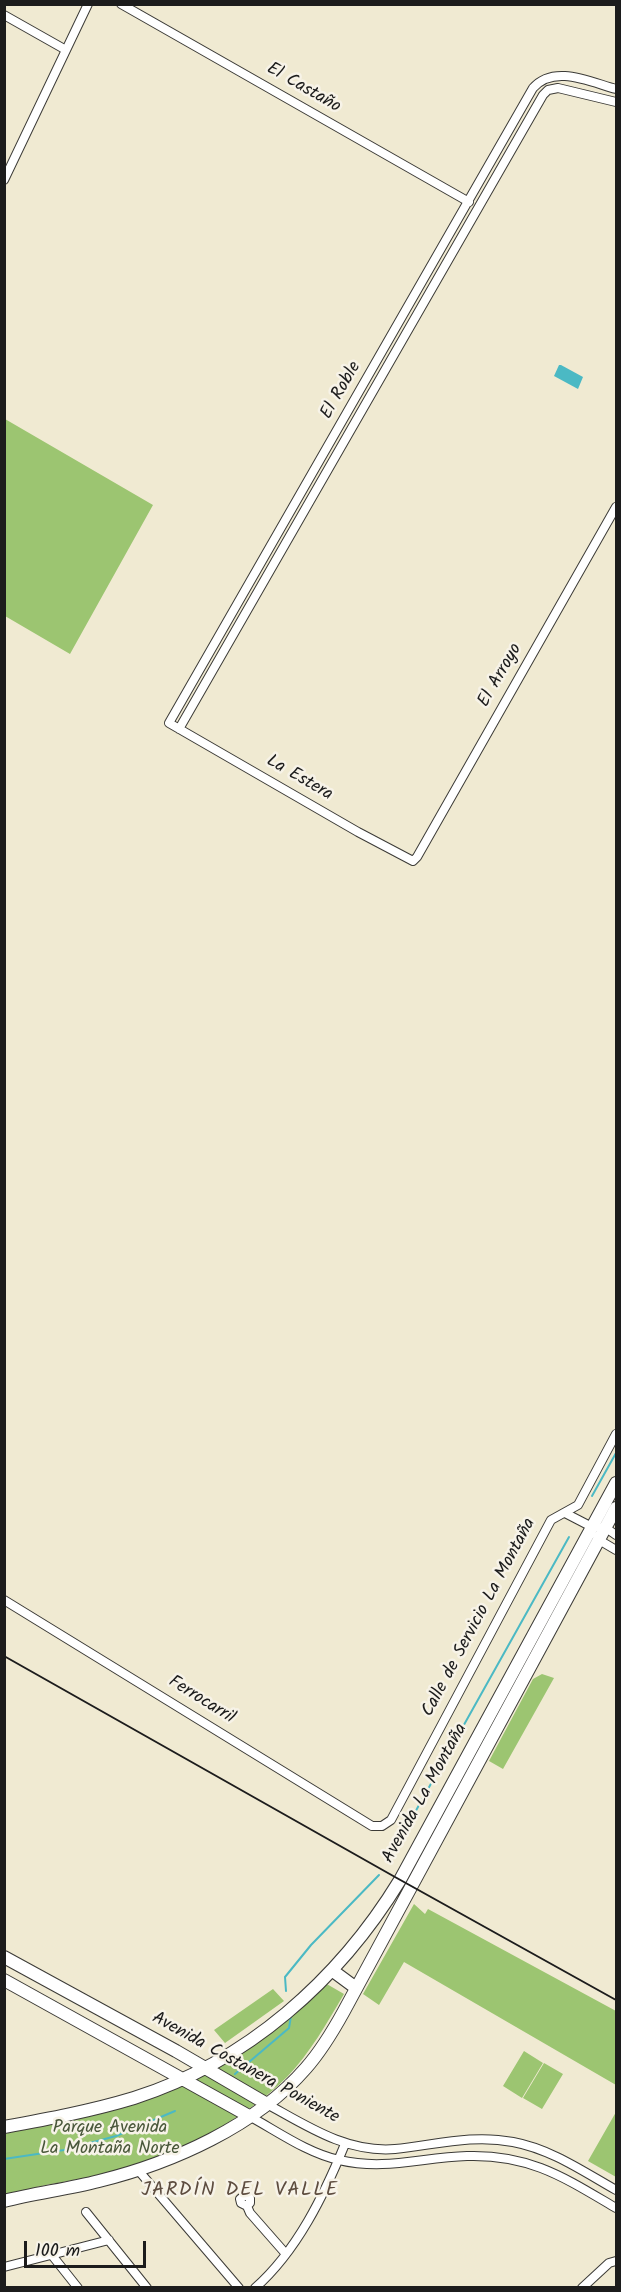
<!DOCTYPE html>
<html>
<head>
<meta charset="utf-8">
<style>
	body { margin:0 }
	#map { position:relative; width:621px; height:2292px; overflow:hidden; background:#f0ead2; font-family:Kalam,sans-serif }
	canvas { display:block }
	.frame { position:absolute; inset:0; border:6px solid #1c1c1c; pointer-events:none }
	.scale { position:absolute; left:24px; top:2241px; width:122px; height:27px; box-sizing:border-box; border:3px solid #1c1c1c; border-top:0; padding-left:8px; font-size:18px; line-height:21px; white-space:nowrap; color:#1c1c1c; -webkit-text-stroke:4px #f7f3e8; paint-order:stroke }
</style>
</head>
<body>
<div id="map">
<canvas width="621" height="2292"></canvas>
<div class="frame"></div>
<div class="scale">100 m</div>
</div>
<script>
const ctx = document.querySelector('canvas').getContext('2d');
ctx.lineJoin = 'round';
function fillPath(path, color) {
  ctx.fillStyle = color;
  ctx.fill(path, 'evenodd');
}
function stroke(path, color, width, dash) {
  ctx.strokeStyle = color;
  ctx.lineWidth = width;
  ctx.lineCap = dash ? 'butt' : 'round';
  ctx.setLineDash(dash || []);
  ctx.stroke(path);
}
function label(font, color, halo, rows, align = 'center') {
  ctx.font = font + ' Kalam,sans-serif';
  ctx.lineWidth = 5;
  ctx.setLineDash([]);
  ctx.textBaseline = 'middle';
  ctx.strokeStyle = halo;
  ctx.fillStyle = color;
  for (const [text, x, y, turn = 0] of rows) {
    ctx.save();
    ctx.translate(x, y);
    ctx.rotate((+turn || 0) * Math.PI / 180);
    ctx.textAlign = isNaN(turn) ? turn : align;
    if (halo) ctx.strokeText(text, 0, 0);
    ctx.fillText(text, 0, 0);
    ctx.restore();
  }
}
const green = new Path2D(`
	M5,419L153,505L70,654L5,616Z
	M542,1674L554,1678L503,1769L489,1761L533,1679Z
	M414,1904L425,1914L428,1909L616,2011V2085L404,1962L379,2005L363,1994Z
	M325,1983L344,1994C327,2023 310,2053 287,2077C248,2117 171,2159 117,2173C99,2177 80,2178 63,2182C43,2185 24,2190 5,2195L4,2134L63,2120L224,2057Z
	M273,1989L284,2001L225,2043L214,2030Z
	M524,2051L543,2063L522,2098L503,2086Z
	M544,2063L563,2074L542,2109L523,2098Z
	M616,2112V2177L588,2161Z`);
const water = new Path2D(`
	M559,365H561L583,377L578,389L554,376Z`);
const stream = new Path2D(`
	M592,1496L616,1453
	M390,1857L569,1537
	M286,1991L285,1977L311,1945L379,1875
	M235,2074L289,2028L291,2016
	M4,2159L64,2150L116,2136L175,2111`);
const street = new Path2D(`
	M121,4L469,202
	M4,15L66,50
	M616,89C590,82 554,64 533,88L169,723L358,832L413,861L417,857L616,507
	M4,180L88,4
	M179,729L543,95L548,90L558,88L616,102
	M565,1513L592,1527L606,1528L616,1535
	M597,1536L599,1540L616,1550
	M4,1600L372,1826H382L391,1820L551,1520L578,1505L616,1434
	M267,2104C307,2126 347,2153 395,2149C435,2145 472,2134 513,2142C551,2149 584,2172 616,2190
	M249,2116C277,2131 307,2153 339,2160C386,2171 422,2157 467,2156C530,2154 565,2178 616,2208
	M138,2170L239,2288
	M247,2206L250,2203V2198L245,2195L240,2199L241,2203L247,2206L250,2213L286,2254
	M86,2212L147,2288
	M51,2254L78,2288
	M4,2267L109,2240
	M255,2288C297,2251 324,2195 345,2144
	M582,2288L609,2263L616,2261`);
const secondary = new Path2D(`
	M4,1957L176,2051L267,2104
	M333,1971L356,1988
	M4,1980L249,2116
	M4,2127C48,2119 91,2111 134,2098C247,2062 339,1980 400,1880L616,1483
	M4,2201C36,2193 68,2189 99,2181C172,2163 256,2126 306,2068C321,2051 333,2031 344,2011L616,1508`);
const rail = new Path2D(`
	M4,1656L395,1877L616,2000`);
const streetNames = [
	["El Castaño",303,89,30],
	["El Roble",342,391,-60],
	["El Arroyo",501,676,-60],
	["La Estera",299,779,30],
	["Calle de Servicio La Montaña",480,1618,-62],
	["Ferrocarril",201,1701,32],
	["Avenida La Montaña",426,1794,-61],
	["Avenida Costanera Poniente",245,2069,29]
];
const parkNames = [
	["Parque Avenida",110,2129],
	["La Montaña Norte",110,2150]
];
const neighbourhoodNames = [
	["JARDÍN DEL VALLE",240,2192]
];
fillPath(green, '#9cc571');
fillPath(water, '#4bb9c4');
stroke(stream, '#4bb9c4', 2);
stroke(street, '#3c3b37', 10);
stroke(secondary, '#3c3b37', 14);
stroke(street, '#fff', 8);
stroke(secondary, '#fff', 12);
stroke(rail, '#1c1c1c', 2);
label('18px', '#1c1c1c', '#f7f3e8', streetNames);
label('18px', '#49573a', '#f7f3e8', parkNames);
ctx.letterSpacing = '1.5px';
label('20px', '#5d4c3f', '#f7f3e8', neighbourhoodNames);
ctx.letterSpacing = '0px';
</script>
</body>
</html>
